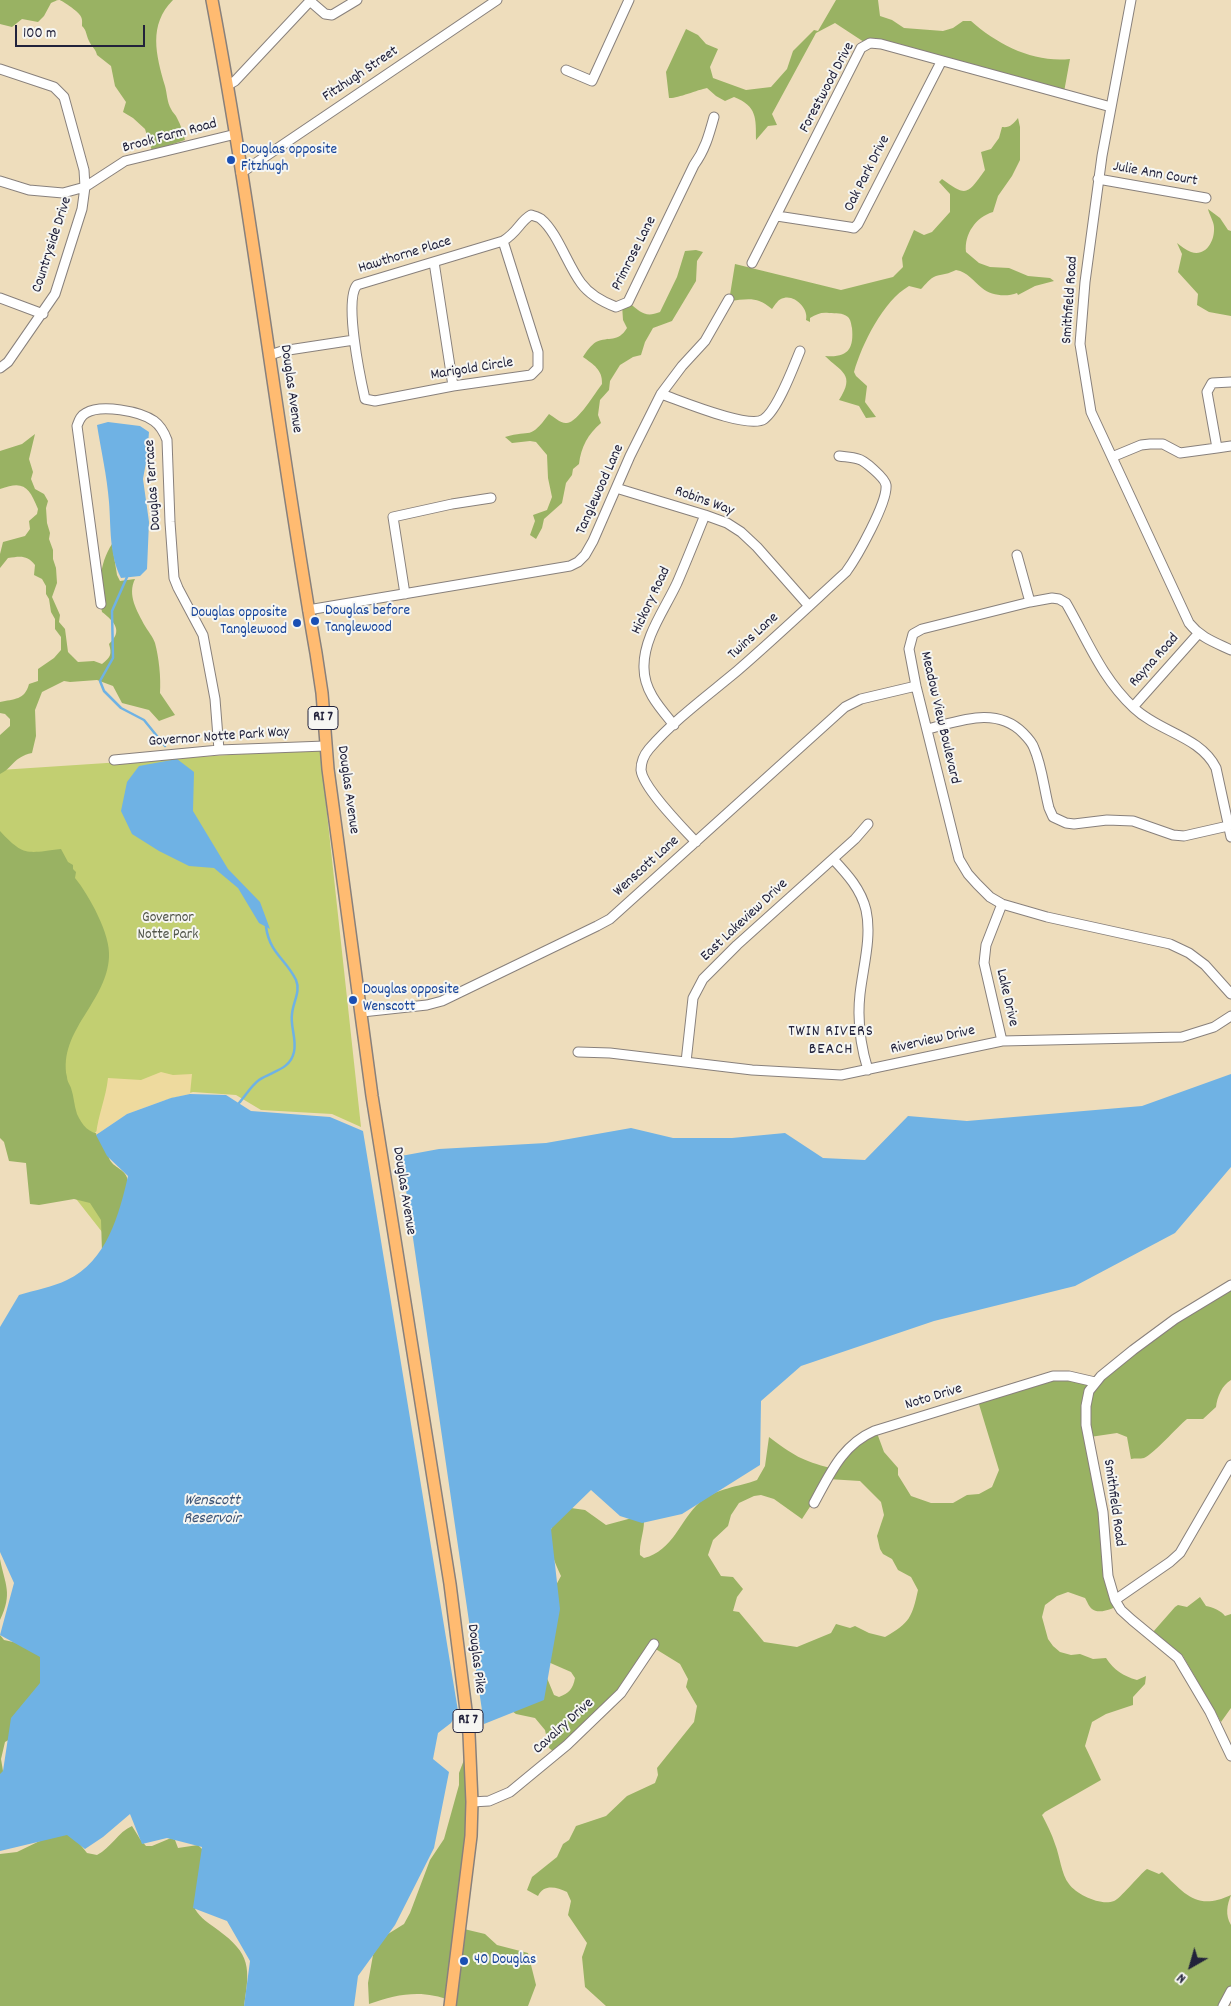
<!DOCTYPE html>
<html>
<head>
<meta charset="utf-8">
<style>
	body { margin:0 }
	#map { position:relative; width:1231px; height:2006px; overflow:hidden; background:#eeddbc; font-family:Dekko,sans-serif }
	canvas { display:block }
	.north { position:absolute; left:1166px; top:1941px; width:50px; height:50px; -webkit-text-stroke:4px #f6f6f2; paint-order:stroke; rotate:218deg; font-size:14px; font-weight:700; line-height:20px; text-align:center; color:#22223b }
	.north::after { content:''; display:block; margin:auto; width:18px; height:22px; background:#22223b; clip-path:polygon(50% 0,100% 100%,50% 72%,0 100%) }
	.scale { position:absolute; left:15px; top:25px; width:130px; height:22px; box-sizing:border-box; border:2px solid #22223b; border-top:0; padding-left:6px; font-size:15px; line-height:18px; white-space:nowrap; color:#22223b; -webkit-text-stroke:4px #f6f6f2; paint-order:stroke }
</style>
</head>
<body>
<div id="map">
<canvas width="1231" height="2006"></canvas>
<div class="north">N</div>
<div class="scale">100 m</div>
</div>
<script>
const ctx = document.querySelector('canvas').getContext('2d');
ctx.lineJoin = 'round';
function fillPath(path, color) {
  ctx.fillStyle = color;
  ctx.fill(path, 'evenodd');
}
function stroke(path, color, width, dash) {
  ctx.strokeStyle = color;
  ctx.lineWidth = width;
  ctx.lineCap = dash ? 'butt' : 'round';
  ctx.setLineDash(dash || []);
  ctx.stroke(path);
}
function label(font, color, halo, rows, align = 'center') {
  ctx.font = font + ' Dekko,sans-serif';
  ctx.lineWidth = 4;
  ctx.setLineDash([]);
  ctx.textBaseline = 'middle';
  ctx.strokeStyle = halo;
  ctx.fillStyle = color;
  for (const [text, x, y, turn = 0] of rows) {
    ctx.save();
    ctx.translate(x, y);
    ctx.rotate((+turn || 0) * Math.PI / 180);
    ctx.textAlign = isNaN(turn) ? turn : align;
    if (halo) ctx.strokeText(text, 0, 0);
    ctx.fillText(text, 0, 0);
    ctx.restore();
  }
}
const green = new Path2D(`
	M320,749L361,1127L332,1114L261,1110L236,1095L193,1092L124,1111L92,1135L106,1237L0,1102V770Z`);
const forest = new Path2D(`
	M0,0H173C148,25 156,55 165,86C167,93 167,102 171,109C172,112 176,115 177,118C181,125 183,133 185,140L152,151L145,129L133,118L123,112L126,102L115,86L111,66L97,55C96,49 91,46 89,41C86,35 87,31 82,26C82,22 83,18 79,14C77,11 62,0 59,0C56,0 54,2 51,3L44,16L38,22L22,19L12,27L0,24Z
	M836,0H878L880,16L892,20L904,28L943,31L953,28L963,21H971C998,45 1034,63 1070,59L1064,92L864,42L835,23L816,33L772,114L777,125L768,126L756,140C756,118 757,106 734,97L725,101L716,96L707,88C697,90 676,99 669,98L666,72L686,29L698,35L706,44L718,49L710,67L713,78L746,90L771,87L787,69L793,51L814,30L818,31Z
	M1018,118L1020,127V160L1012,176L998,196L993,212C976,217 964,234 966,252L979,263L990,267L1009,268L1028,276L1050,278L1054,281L1035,286L1018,295L1017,293C1007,297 991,296 982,288C973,281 968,272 956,270C948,274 944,274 936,276C930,278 925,285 921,289L909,286C883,301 862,344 854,372L856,376L867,386L865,402L876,417L866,418L859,406L839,400C856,374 841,372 825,356C848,358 854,349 852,328C851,324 851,320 848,317C842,312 836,314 829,313C821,312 817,314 810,318V322L806,320C809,309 795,295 784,298C778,299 775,305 772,309C757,296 748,299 729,301L735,264L841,290L893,277L903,267L902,258L914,230L924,235L932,232L950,212V194L939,182L942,179C967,197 967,195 985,170L981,152L991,149L999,138L1002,127C1010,128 1013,124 1018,118Z
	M1208,209L1220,218L1228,230L1231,231V316L1209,312L1197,305L1198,294L1178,272L1182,254L1177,243C1181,246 1186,250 1191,252C1206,257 1215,241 1214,227C1214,222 1209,214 1208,209Z
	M696,250L703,252L697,261L696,281L672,321L653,328L645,342L641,355L633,357L620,365L610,381L609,390L600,400L598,415L601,423C588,434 581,447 579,464L573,469L572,475L566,483L562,503L544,519L542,528L536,539L530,535L535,521L533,515L547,510L552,497L548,478L547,455L536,442L530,441L512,443L505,437C532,429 529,441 549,414C554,417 561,424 567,423C578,422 595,393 602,384C603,370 593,364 583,357C586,352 591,345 596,342C609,336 618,343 627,328L623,320L622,305L629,303C641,312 645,318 660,312L677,277L685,251Z
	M35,434L29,459L33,472L31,479L35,489L44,494L48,501L46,508L47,523L50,533L49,539L53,550V559L56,568L57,583L52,597L60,615L59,622L65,629L68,652L78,662L94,661L102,664C111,657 112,654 109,644C123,631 115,622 102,612C98,589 99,564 112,544L117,575L120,581L135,579C127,595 137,611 145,626C148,631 153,637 155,643C159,658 161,677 160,693L175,715L159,721L149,710L122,703L113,686L97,680L70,682L64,681L42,692L35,710L36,736L32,753C13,757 13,768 0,774V735L10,726V719L5,714L0,713V702C14,699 25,700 29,684L38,681V669L54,658L61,650V637L55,629V619L51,612L49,599L46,594V586L42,579L34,575L35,565C27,555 21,556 8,558L0,568V554L3,542L25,536L30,529L29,521L37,514L38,509C29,487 24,480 0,489V451L22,444Z
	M0,831C24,857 27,853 61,849L68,862L73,865V869L76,872L75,878C89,895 111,935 109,957C107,1002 58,1031 67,1077C67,1081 70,1085 71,1088C74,1097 74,1105 77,1114C82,1125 89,1134 102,1134C106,1142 106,1151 109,1158C113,1169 127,1168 128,1182L115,1234L102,1252L101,1220L90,1203L74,1199L39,1205L30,1204L26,1163L9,1161L4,1142L0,1138Z
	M1231,1285V1380C1222,1385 1217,1397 1216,1407L1203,1419H1187C1177,1427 1154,1454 1144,1458C1140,1459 1135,1458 1131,1459L1127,1437L1117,1433L1090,1437L1113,1585L1121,1604C1115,1608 1099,1615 1092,1609C1089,1607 1087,1601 1085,1598L1068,1592L1057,1596L1045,1605L1042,1617L1048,1639L1053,1646L1060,1652L1071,1655L1080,1654L1093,1659L1106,1658C1114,1670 1123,1676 1137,1680L1146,1676L1145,1684L1133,1697V1705L1106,1714L1092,1722L1085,1746L1101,1780L1045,1812L1042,1815C1047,1825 1052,1834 1055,1844C1060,1856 1061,1874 1069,1884C1077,1895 1101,1906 1114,1901C1119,1900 1139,1875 1147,1869L1159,1874L1162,1872C1185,1894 1197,1911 1231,1895C1227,1905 1225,1915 1231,1925V1991L1223,2006H606L585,1987L582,1957L587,1943L568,1915L571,1901L567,1892C556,1887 544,1884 538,1896L527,1890L532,1877L557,1857L563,1844L569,1840L576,1826L606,1816L627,1796L655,1783L658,1775L657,1768L694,1722L697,1706L686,1687L688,1679L680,1664L654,1648L635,1680L558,1755L549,1748L545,1730L535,1718L516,1714L509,1709L547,1678L554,1695L559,1697C569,1693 573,1689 575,1678L571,1672L539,1658L555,1587L561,1576C555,1562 544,1541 553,1525C556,1519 565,1513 571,1508L585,1510L606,1525L632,1518L644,1521C644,1533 639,1543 640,1555L644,1558C673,1551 680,1520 700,1502C717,1488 738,1487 757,1480L765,1466L769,1437C793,1455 802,1461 831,1468L846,1451L877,1433L884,1452L898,1468V1475L911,1496L931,1503H953L967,1495L979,1494L992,1487L999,1470L978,1401L1066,1373L1095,1381L1112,1366ZM828,1479L860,1481L881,1502L884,1515L877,1536L880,1549L883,1554L892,1559L898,1570L911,1577L918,1590C912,1617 910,1623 885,1637L869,1633L855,1626L850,1628L836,1624L831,1633L797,1647L764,1642L739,1612L733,1611L737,1597L743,1589L733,1577L721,1576L708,1555L713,1540L728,1526L731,1515L739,1503L754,1496L761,1495L774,1499L802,1519Z
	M0,1559C5,1585 13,1593 0,1620Z
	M1200,1597L1206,1606C1212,1607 1222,1611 1225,1616L1231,1614V1708L1221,1722L1183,1656L1153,1632L1175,1607L1178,1605L1187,1607Z
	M0,1635L4,1640L36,1647L48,1669L12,1738L5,1742L1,1759L4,1777L0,1789Z
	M467,1752L472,1876L464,1929L485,1934L497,1945L528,1953L536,1985L528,2006H453L451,2001C423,1989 397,1994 369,2004L368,1983L373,1955L377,1947L388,1934L404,1924L410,1913L430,1860L444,1839L459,1785V1773Z
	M132,1826L140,1839L146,1846H152L171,1838L175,1840L178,1848L198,1845L204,1851L195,1909C201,1919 209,1923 218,1930C251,1954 250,1968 244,2006H0V1854L17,1852L50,1836L71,1833L87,1853L97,1855C111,1848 118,1832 132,1826Z`);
const sand = new Path2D(`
	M161,1072L173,1075L192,1074L190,1094L171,1098L127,1114L96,1135C98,1115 106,1098 108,1078L141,1080Z`);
const water = new Path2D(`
	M108,422L140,426L149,432L147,457L143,479L149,522L147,569L140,576L121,578C109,555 111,526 109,502C107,476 101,450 97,425Z
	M177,759L194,772L193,811L228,869L260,902L270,929L259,923L238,888L214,868L189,866L159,851L132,834L121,811L127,782L139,766Z
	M1231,1074V1167L1175,1233L1075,1286L934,1321L801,1366L761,1401L760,1465L682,1514L642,1523L620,1516L591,1490L551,1529L560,1609L544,1700L484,1724L401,1156L439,1149L546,1143L631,1128L673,1138H732L785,1133L823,1158L865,1160L908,1116L967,1121L1142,1106Z
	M190,1094L226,1095L251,1111L330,1117L363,1131L458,1711L451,1723L438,1733L433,1759L449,1772L434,1848L395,1925L358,1976L354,2006H244L250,1961L227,1921L193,1908L202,1847L167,1838L142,1844L130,1814L103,1837L85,1849L67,1835L0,1851V1774L3,1771L11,1718L40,1683V1657L0,1635L14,1583L0,1552V1327L19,1295C35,1290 53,1287 67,1280C107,1261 119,1215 128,1176L107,1156L96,1135L127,1114L171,1098Z`);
const stream = new Path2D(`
	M127,577L112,611L113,658L100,681L104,691L121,708L144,720L165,746
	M239,1103C245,1096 252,1085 259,1080C272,1071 290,1070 294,1052C297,1039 290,1026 292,1014C293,1002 301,991 296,980C286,959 270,954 266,927`);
const minor = new Path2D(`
	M1131,0L1102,156L1085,282L1080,344L1091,412L1189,623C1201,638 1214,642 1231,650
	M310,1L325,14L332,15L357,0
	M0,69L54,87L64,97L84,170L85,187L82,209L55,294L8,362L0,368
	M566,70L592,81L629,0
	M228,85L235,81L311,0
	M241,173L497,0
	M1098,179L1206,198
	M0,181L29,190L63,193L85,187L125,161L236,134
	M777,216L849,227L854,228L858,224L941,62
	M503,241L538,352V368L531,375L453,386L375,401L365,399C360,377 344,300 357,285L503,241C518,232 520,221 531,215C534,216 539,217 541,219C557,232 568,266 581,283C589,294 603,302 616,307L628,302L694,165C705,150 709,135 714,117
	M434,262L453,386
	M752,263L861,48L870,43L881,44L1111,107
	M0,298L43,314
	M270,355L282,351L354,340
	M1231,382L1212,383L1207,392L1217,448L1231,446
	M661,394C679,400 749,430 764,419C778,409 793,368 800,351
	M1112,457L1141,445L1150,444H1163L1180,453L1217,448
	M616,488L705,515L727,523L741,532L757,547L809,606
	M1017,555L1030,602
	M405,594L393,517L452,504L491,498
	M101,604L77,426C79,421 80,416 86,413C101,404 140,411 154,421C161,426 164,432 167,440L170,522L174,578L178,588L203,635L215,699L219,750
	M308,610L570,566L578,562L585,555L593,541L630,456L661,394L682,366L705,341L729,299
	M1133,707L1198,634
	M674,725C660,708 644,691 644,668C643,638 665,609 677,583C687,560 696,537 705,515
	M928,729C960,721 996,706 1023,733C1027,737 1032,742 1034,748C1042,766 1044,789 1049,808L1053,817L1066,823L1074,824L1107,820L1133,821L1173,835L1184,836L1228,826
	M114,760L219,750L325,746
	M1231,837L1216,768C1200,736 1159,732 1134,708C1101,677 1088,641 1066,603L1059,599L1052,598L1030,602L922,629L913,634L909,649L916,686L959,859L968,874L977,884L990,897L1002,904L1047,917L1170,944L1189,953L1205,965L1231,994
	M696,842C682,827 643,788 641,770C641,762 644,755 649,749C674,720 707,696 737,671C774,639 810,605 846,572C857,557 888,502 886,485C885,478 864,460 858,459C852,457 845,457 839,456
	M833,859C847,874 861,889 866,910C872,937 863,967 860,994C857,1021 860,1044 868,1070
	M362,1012L427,1005L442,1001L597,926L610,919L845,707L861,699L916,686
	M1002,1041L984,963L986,945L1002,904
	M578,1052L610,1053L752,1070L841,1075L1002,1041L1182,1037L1214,1027L1231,1016
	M686,1062L693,998L703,979L737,945L855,839L868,824
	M1231,1285L1175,1319L1133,1350L1101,1376L1089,1391L1086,1406V1425L1103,1512L1108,1576L1115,1600L1121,1610L1132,1620L1178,1658L1210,1712L1231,1756
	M814,1503C830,1474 842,1445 874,1431L1053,1376H1069L1095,1382
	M1115,1600L1170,1562L1180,1553L1231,1465
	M472,1802L489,1801L510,1792L567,1745L621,1693L654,1644
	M1223,2006L1231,1991`);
const major = new Path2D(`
	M212,0C253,217 278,436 316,653L322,693L328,769L372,1096L450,1584L469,1734L472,1802L471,1836L450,2006`);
const markers = [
	[231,160,5,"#1a4fb4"],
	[315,621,5,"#1a4fb4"],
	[297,623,5,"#1a4fb4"],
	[353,1000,5,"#1a4fb4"],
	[464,1961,5,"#1a4fb4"]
];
const shields = [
	[323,718,30],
	[468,1721,30]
];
const shieldNames = [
	["RI 7",323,718],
	["RI 7",468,1721]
];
const streetNames = [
	["Fitzhugh Street",361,75,-34],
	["Forestwood Drive",828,88,-62],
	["Brook Farm Road",170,137,-15],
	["Oak Park Drive",868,174,-63],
	["Julie Ann Court",1155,175,10],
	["Countryside Drive",53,245,-72],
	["Primrose Lane",635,254,-63],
	["Hawthorne Place",405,256,-17],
	["Smithfield Road",1071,300,-86],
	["Marigold Circle",472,370,-9],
	["Douglas Avenue",290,389,82],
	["Douglas Terrace",154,485,-94],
	["Tanglewood Lane",601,490,-66],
	["Robins Way",704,502,20],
	["Hickory Road",652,601,-65],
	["Twins Lane",754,637,-42],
	["Rayna Road",1155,661,-48],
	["Meadow View Boulevard",939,718,77],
	["Governor Notte Park Way",219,738,-4],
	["Douglas Avenue",347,790,82],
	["Wenscott Lane",647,867,-42],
	["East Lakeview Drive",745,921,-43],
	["Lake Drive",1006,998,77],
	["Riverview Drive",933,1041,-13],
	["Douglas Avenue",403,1191,81],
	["Noto Drive",934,1398,-17],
	["Smithfield Road",1113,1503,82],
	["Douglas Pike",475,1659,83],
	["Cavalry Drive",564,1727,-42]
];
const transitNames = [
	["Douglas opposite",241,151],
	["Fitzhugh",241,168],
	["Douglas before",325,612],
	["Tanglewood",325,629],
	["Douglas opposite",287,614,"right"],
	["Tanglewood",287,631,"right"],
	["Douglas opposite",363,991],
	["Wenscott",363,1008],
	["40 Douglas",474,1961]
];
const parkNames = [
	["Governor",168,919],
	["Notte Park",168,936]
];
const neighbourhoodNames = [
	["TWIN RIVERS",831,1033],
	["BEACH",831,1051]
];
const waterNames = [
	["Wenscott",212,1502],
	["Reservoir",212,1520]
];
fillPath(green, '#c2cf71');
fillPath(forest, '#99b263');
fillPath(sand, '#eeda9e');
fillPath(water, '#6fb2e4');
stroke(stream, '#6fb2e4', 2.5);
stroke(minor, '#88807c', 11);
stroke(major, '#88807c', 14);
stroke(minor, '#fff', 9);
stroke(major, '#ffbb71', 11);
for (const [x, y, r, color] of markers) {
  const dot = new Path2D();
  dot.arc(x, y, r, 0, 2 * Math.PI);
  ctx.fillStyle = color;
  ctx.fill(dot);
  stroke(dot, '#f6f6f2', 2);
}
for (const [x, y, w] of shields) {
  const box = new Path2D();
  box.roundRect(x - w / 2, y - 11.5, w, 23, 4);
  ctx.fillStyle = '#f6f6f2';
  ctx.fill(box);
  stroke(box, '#22223b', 1);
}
label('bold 14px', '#22223b', null, shieldNames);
label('15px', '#22223b', '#f6f6f2', streetNames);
label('15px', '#164399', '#f6f6f2', transitNames, 'left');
label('15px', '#52564b', '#f6f6f2', parkNames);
ctx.letterSpacing = '1px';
label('16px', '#22223b', '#f6f6f2', neighbourhoodNames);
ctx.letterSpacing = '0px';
label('italic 16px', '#3d5476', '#f6f6f2', waterNames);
</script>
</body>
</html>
